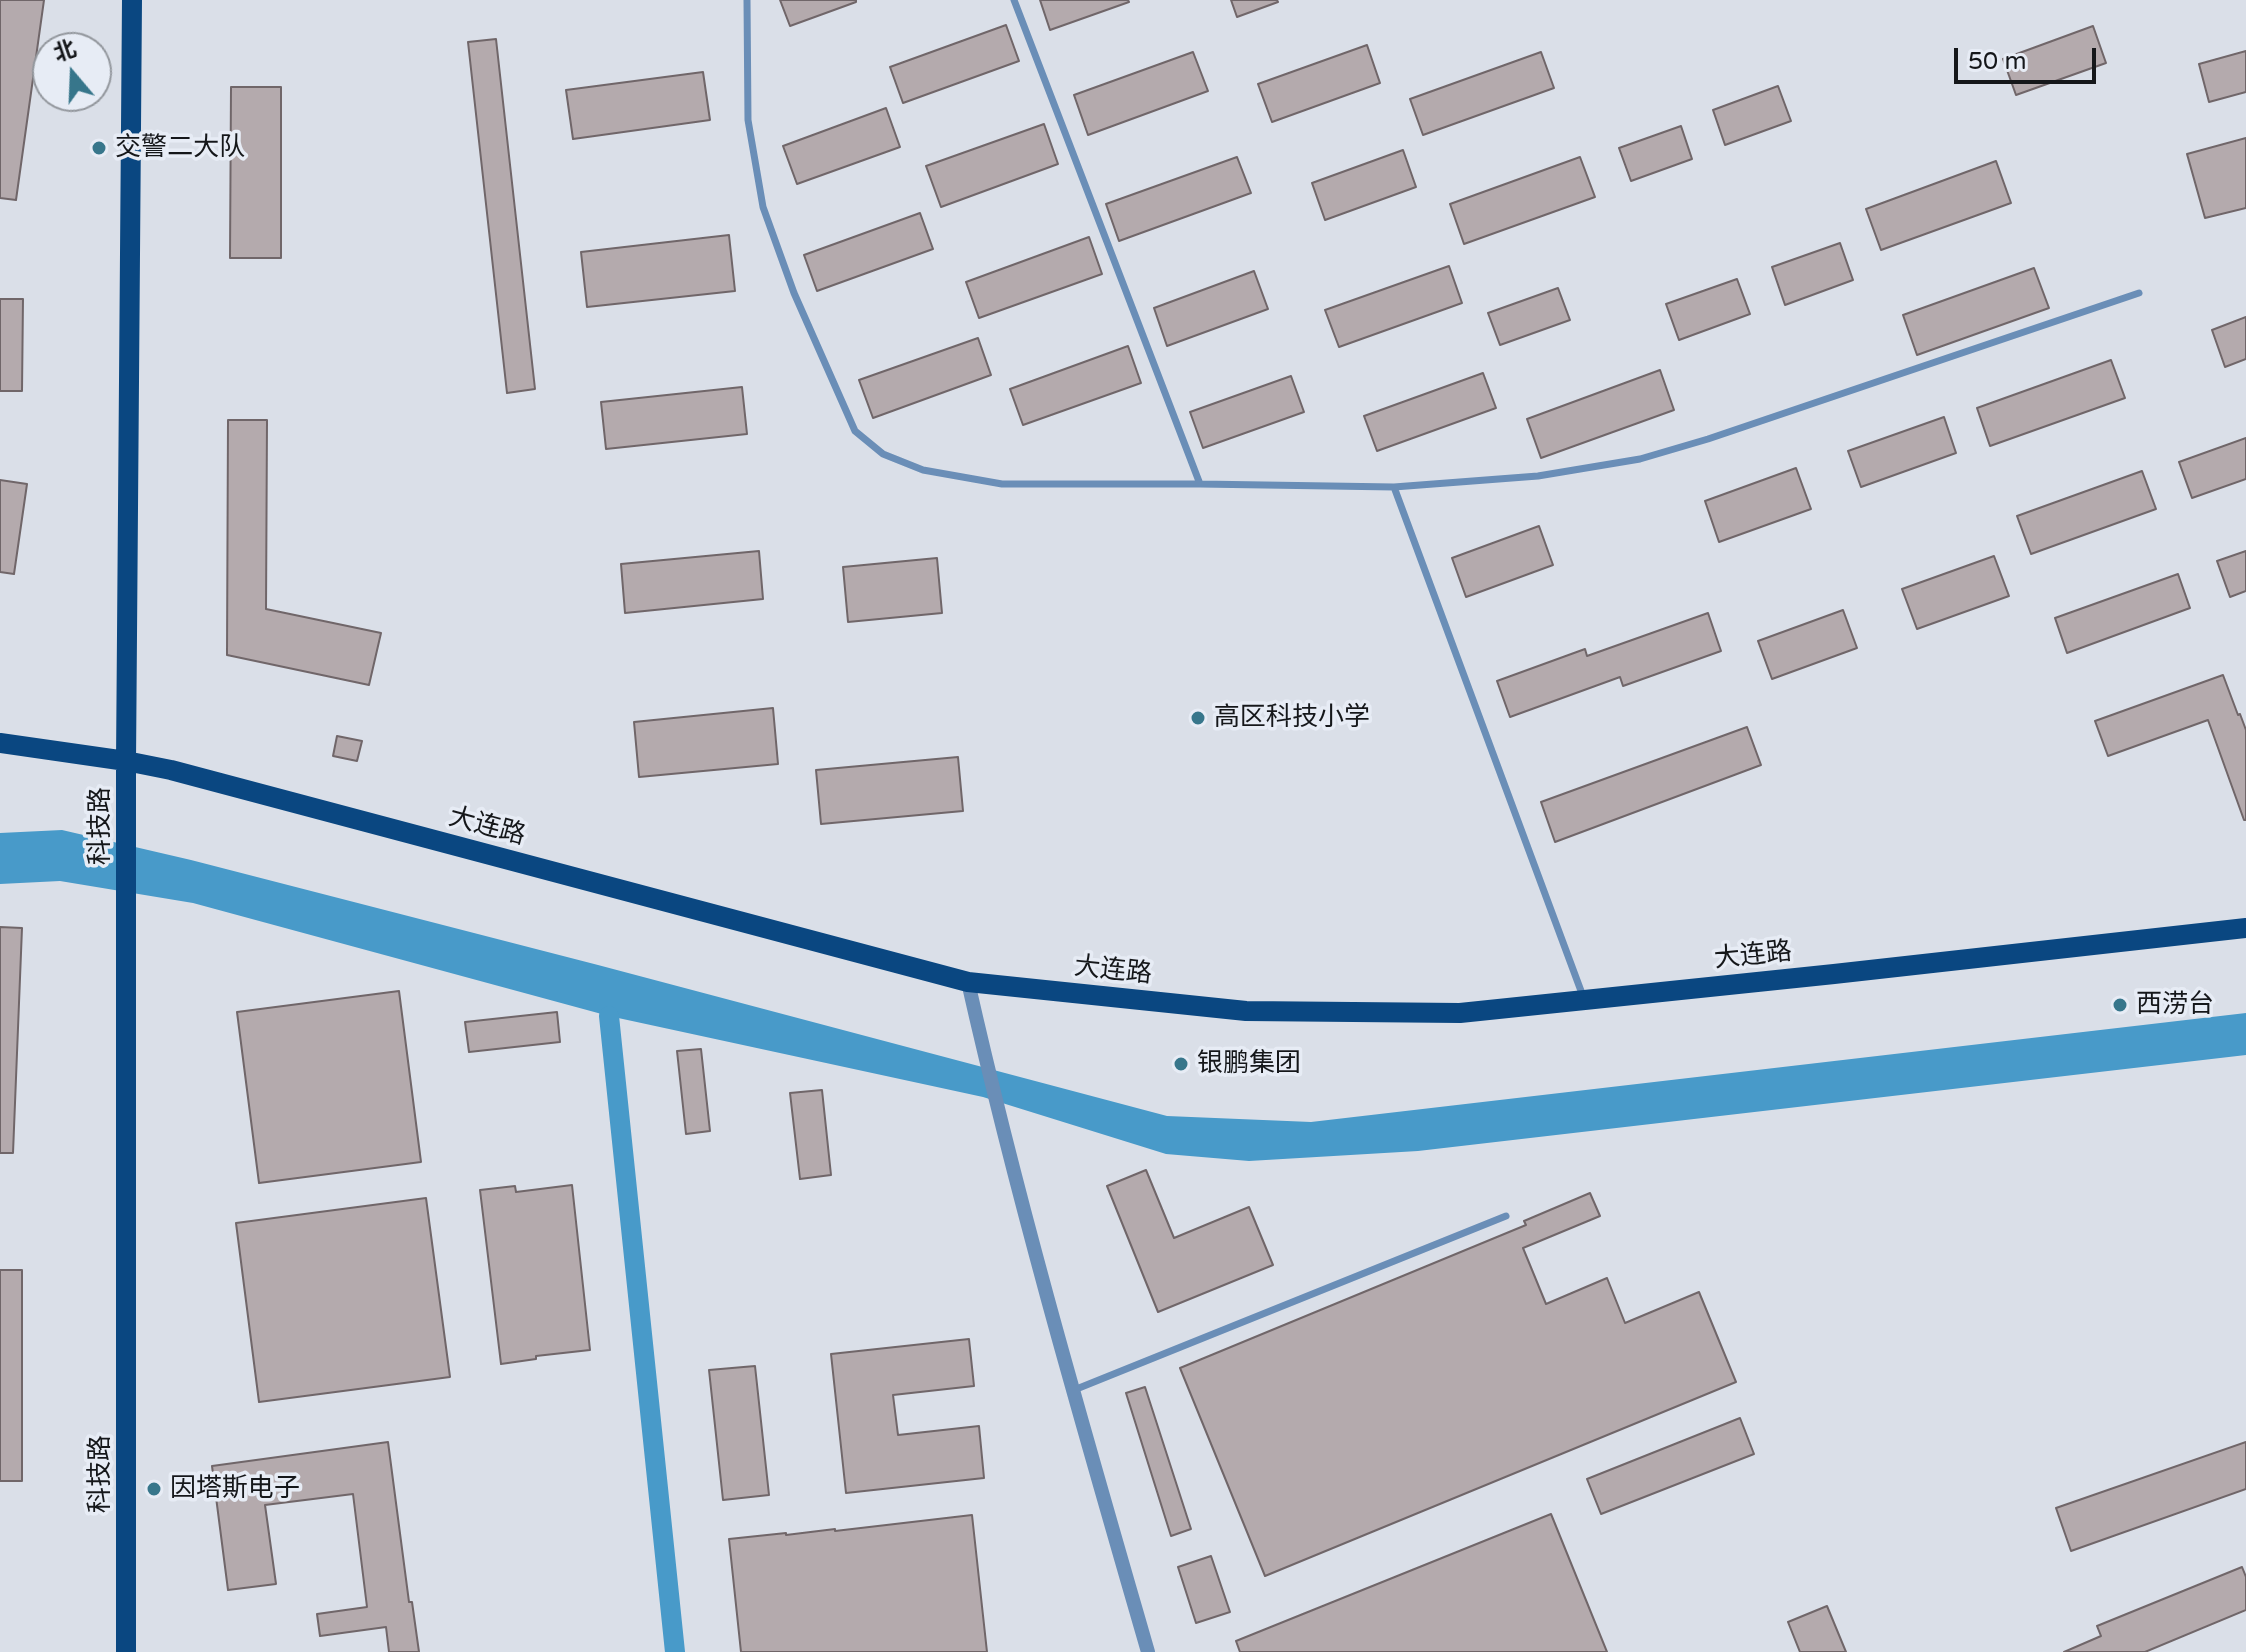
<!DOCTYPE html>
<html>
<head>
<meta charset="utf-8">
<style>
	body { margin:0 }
	#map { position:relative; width:2246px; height:1652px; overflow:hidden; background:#dadfe8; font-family:"Varela Round","Noto Sans SC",sans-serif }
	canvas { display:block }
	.north { position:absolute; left:32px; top:32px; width:80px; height:80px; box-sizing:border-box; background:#e7ecf5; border:2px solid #93979d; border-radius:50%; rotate:341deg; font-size:22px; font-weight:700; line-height:32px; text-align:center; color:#15171a }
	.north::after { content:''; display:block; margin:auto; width:28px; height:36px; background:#37768b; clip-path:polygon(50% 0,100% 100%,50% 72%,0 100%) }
	.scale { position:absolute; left:1954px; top:48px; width:142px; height:36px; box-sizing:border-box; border:4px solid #15171a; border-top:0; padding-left:10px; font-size:24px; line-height:28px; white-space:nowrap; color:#15171a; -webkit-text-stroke:6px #e7ecf5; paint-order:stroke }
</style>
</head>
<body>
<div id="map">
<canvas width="2246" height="1652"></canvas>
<div class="north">北</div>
<div class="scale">50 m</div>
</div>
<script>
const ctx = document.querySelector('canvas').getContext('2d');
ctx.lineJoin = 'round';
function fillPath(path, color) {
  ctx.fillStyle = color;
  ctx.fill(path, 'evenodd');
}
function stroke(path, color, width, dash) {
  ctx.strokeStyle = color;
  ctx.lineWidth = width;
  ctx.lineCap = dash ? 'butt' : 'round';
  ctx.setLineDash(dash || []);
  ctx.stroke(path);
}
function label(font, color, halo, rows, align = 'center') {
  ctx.font = font + ' "Varela Round","Noto Sans SC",sans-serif';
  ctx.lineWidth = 7;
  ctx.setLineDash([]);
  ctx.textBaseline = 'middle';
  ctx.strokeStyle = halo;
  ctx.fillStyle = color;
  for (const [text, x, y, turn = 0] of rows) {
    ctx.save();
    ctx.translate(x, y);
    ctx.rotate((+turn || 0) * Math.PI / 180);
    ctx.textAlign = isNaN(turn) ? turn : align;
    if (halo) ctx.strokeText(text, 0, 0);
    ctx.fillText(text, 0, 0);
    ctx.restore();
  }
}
const water = new Path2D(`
	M62,830L191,860L598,965L1167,1116L1311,1122L2246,1013V1055L1418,1151L1249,1161L1166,1154L983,1097L609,1016L193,903L60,881L0,884V833Z`);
const canal = new Path2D(`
	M609,1016L675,1652`);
const building = new Path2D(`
	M0,0H44L16,200L0,198Z
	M780,0H856V2L790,26Z
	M1040,0H1128L1129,2L1050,30Z
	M1231,0H1277L1278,2L1237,17Z
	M1006,25L1019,61L903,103L890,67Z
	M2093,26L2106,63L2016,95L2003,59Z
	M496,39L535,389L507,393L468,42Z
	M1367,45L1380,83L1272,122L1258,84Z
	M2246,51V92L2209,102L2199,64Z
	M1193,52L1208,91L1088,135L1074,95Z
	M1541,52L1554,88L1423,135L1410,99Z
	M703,72L710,120L573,139L566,90Z
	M1778,86L1791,121L1725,145L1713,110Z
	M231,87H281V258H230Z
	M886,108L900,147L797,184L783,146Z
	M1044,124L1058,164L941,207L926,166Z
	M1681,126L1692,159L1631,181L1619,148Z
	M2246,138V208L2205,218L2187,154Z
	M1403,150L1416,187L1325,220L1312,183Z
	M1237,157L1251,193L1119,241L1106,204Z
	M1580,157L1595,197L1464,244L1450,204Z
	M1996,161L2011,203L1881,250L1866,209Z
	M920,213L933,249L817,291L804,255Z
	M729,235L735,291L587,307L581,252Z
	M1089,237L1102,274L979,318L966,282Z
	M1840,243L1853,280L1785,305L1772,267Z
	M1449,266L1462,303L1339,347L1325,310Z
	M2034,268L2049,308L1917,355L1903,315Z
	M1254,271L1268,309L1167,346L1154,308Z
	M1737,279L1750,314L1679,340L1666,304Z
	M1558,288L1570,320L1500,345L1488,313Z
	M0,299H23L22,391H0Z
	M2246,317V359L2225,367L2212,330Z
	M978,338L991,375L873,418L859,380Z
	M1128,346L1141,383L1023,425L1010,389Z
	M2111,360L2125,398L1990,446L1977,408Z
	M1660,370L1674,410L1541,458L1527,419Z
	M1483,373L1496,408L1377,451L1364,416Z
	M1291,376L1304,412L1203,448L1190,412Z
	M742,387L747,434L606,449L601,402Z
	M1944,417L1956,453L1861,487L1848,451Z
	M228,420H267L266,609L381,633L369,685L227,655Z
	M2246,438V479L2192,498L2179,462Z
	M1796,468L1811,509L1719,542L1705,501Z
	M2142,471L2156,509L2031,554L2017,516Z
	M0,480L27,484L14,574L0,572Z
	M1539,526L1553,565L1466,597L1452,558Z
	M759,551L763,599L625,613L621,564Z
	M2246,551V591L2230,597L2217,561Z
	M1994,556L2009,596L1917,629L1902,589Z
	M937,558L942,613L848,622L843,567Z
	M2178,574L2190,608L2067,653L2055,618Z
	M1843,610L1857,648L1772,679L1758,641Z
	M1708,613L1721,651L1623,686L1620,677L1510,717L1497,681L1585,649L1587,656Z
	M2223,675L2238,715L2240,714L2246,730V820H2244L2208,720L2108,756L2095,721Z
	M773,708L778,764L639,777L634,722Z
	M1747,727L1761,765L1555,842L1541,802Z
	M337,736L362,741L357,761L333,756Z
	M958,757L963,811L821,824L816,770Z
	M0,927L22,928L13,1153H0Z
	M399,991L421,1162L259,1183L237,1012Z
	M557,1012L560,1042L469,1052L465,1022Z
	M701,1049L710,1131L686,1134L677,1051Z
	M822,1090L831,1175L800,1179L790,1093Z
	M1146,1170L1174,1238L1249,1207L1273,1265L1158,1312L1107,1186Z
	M572,1185L590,1350L536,1356V1359L501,1364L480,1190L515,1186L516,1192Z
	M1590,1193L1600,1216L1523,1248L1546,1304L1607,1278L1625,1323L1699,1292L1736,1382L1265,1576L1180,1368L1526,1225L1524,1221Z
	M426,1198L450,1377L259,1402L236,1223Z
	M0,1270H22V1481H0Z
	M969,1339L974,1386L893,1395L898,1435L979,1426L984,1478L846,1493L831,1354Z
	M755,1366L769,1495L723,1500L709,1370Z
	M1145,1387L1191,1529L1171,1536L1126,1393Z
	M1740,1418L1754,1454L1601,1514L1587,1479Z
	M388,1442L409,1602H412L419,1652H389L386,1627L320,1636L317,1614L367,1607L353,1494L265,1505L276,1584L228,1590L212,1466Z
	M2246,1442V1489L2071,1551L2056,1508Z
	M1551,1514L1607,1652H1240L1236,1641Z
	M972,1515L987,1652H741L729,1539L786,1533V1535L835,1529V1531Z
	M1211,1556L1230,1612L1196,1623L1178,1567Z
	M2242,1567L2246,1577V1610L2145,1652H2064L2101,1636L2097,1626Z
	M1827,1606L1846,1652H1800L1788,1622Z`);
const lane = new Path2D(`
	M747,0L748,120L763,207L794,293L855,431L883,454L923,470L1002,484H1200L1394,487L1538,476L1640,459L1708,439L2139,293
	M1014,0L1200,484
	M1394,487L1584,999
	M1074,1390L1506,1216`);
const street = new Path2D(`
	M968,982C1019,1208 1084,1430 1148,1652`);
const primary = new Path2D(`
	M0,743L126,761L171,770L968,982L1246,1011L1460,1013L1834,974L2246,928
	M126,1652V761L132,0`);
const markers = [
	[99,148,8,"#37768b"],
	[1198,718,8,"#37768b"],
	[2120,1005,8,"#37768b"],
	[1181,1064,8,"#37768b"],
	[154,1489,8,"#37768b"]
];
const poiNames = [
	["交警二大队",115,148],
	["高区科技小学",1214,718],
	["西涝台",2136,1005],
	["银鹏集团",1197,1064],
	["因塔斯电子",170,1489]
];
const streetNames = [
	["科技路",101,826,-90],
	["大连路",487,827,15],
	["大连路",1753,956,-6],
	["大连路",1113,971,6],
	["科技路",101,1474,-90]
];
fillPath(water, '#489ac9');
stroke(canal, '#489ac9', 20);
fillPath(building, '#b4aaad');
stroke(building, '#706669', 2);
stroke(lane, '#6a8eb7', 7);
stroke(street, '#6a8eb7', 14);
stroke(primary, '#0a4781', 20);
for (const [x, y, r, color] of markers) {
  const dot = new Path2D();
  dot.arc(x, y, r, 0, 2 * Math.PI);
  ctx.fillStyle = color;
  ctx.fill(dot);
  stroke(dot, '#e7ecf5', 3);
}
label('26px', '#15171a', '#e7ecf5', poiNames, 'left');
label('26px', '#15171a', '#e7ecf5', streetNames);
</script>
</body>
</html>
